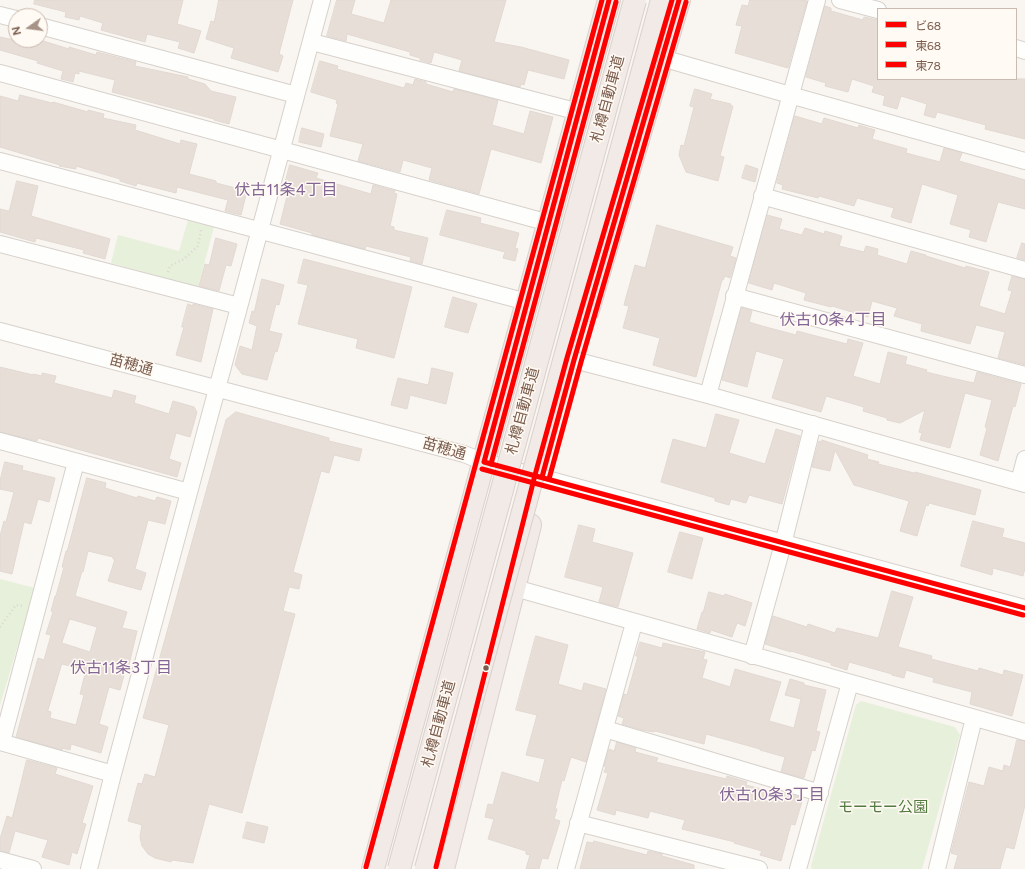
<!DOCTYPE html>
<html>
<head>
<meta charset="utf-8">
<style>
	body { margin:0 }
	#map { position:relative; width:1025px; height:869px; overflow:hidden; background:#f9f5f0; font-family:Figtree,"Noto Sans JP",sans-serif }
	canvas { display:block }
	.legend { position:absolute; left:877px; top:8px; width:140px; height:72px; box-sizing:border-box; background:#fffaf3; border:1px solid #cabbb1; margin:0; padding:5px 7px; list-style:none; font-size:12px; color:#7a5c4d }
	.legend li { display:flex; align-items:center; gap:8px; height:20px }
	.legend b { width:20px; border:1px solid #cabbb1 }
	.north { position:absolute; left:8px; top:8px; width:40px; height:40px; box-sizing:border-box; background:#fffaf3; border:1px solid #cabbb1; border-radius:50%; rotate:256deg; font-size:11px; font-weight:700; line-height:16px; text-align:center; color:#7a5c4d }
	.north::after { content:''; display:block; margin:auto; width:14px; height:18px; background:#a69286; clip-path:polygon(50% 0,100% 100%,50% 72%,0 100%) }
</style>
</head>
<body>
<div id="map">
<canvas width="1025" height="869"></canvas>
<ul class="legend">
<li><b style="height:5px;background:#f00"></b>ビ68</li>
<li><b style="height:5px;background:#f00"></b>東68</li>
<li><b style="height:5px;background:#f00"></b>東78</li>
</ul>
<div class="north">N</div>
</div>
<script>
const ctx = document.querySelector('canvas').getContext('2d');
ctx.lineJoin = 'round';
function fillPath(path, color) {
  ctx.fillStyle = color;
  ctx.fill(path, 'evenodd');
}
function stroke(path, color, width, dash) {
  ctx.strokeStyle = color;
  ctx.lineWidth = width;
  ctx.lineCap = dash ? 'butt' : 'round';
  ctx.setLineDash(dash || []);
  ctx.stroke(path);
}
function label(font, color, halo, rows, align = 'center') {
  ctx.font = font + ' Figtree,"Noto Sans JP",sans-serif';
  ctx.lineWidth = 3;
  ctx.setLineDash([]);
  ctx.textBaseline = 'middle';
  ctx.strokeStyle = halo;
  ctx.fillStyle = color;
  for (const [text, x, y, turn = 0] of rows) {
    ctx.save();
    ctx.translate(x, y);
    ctx.rotate((+turn || 0) * Math.PI / 180);
    ctx.textAlign = isNaN(turn) ? turn : align;
    if (halo) ctx.strokeText(text, 0, 0);
    ctx.fillText(text, 0, 0);
    ctx.restore();
  }
}
const green = new Path2D(`
	M188,220L214,227L198,287L111,263L118,235L179,251Z
	M0,579L35,588L0,705Z
	M861,701L955,727L960,735L922,869H812L811,866L856,705Z`);
const building = new Path2D(`
	M35,0H183L177,24L201,31L194,53L178,48L180,42L147,34L145,42L101,30L103,23L80,16L79,20L65,17L66,12L34,4Z
	M219,0H293L279,54L283,56L278,72L231,58L234,48L206,39L211,21L214,22Z
	M337,0H355L351,14L384,23L391,0H506L494,42L521,47L569,60L564,79L528,70L524,85L521,84L520,87L459,71L462,60L434,52L431,63L420,60V58L410,55V52L347,34L346,41L327,36Z
	M750,0H802L807,1L788,68L735,53L742,26L736,25L742,5L748,6Z
	M825,6L831,8V11L863,20L864,17L878,20V79H1025V139L985,129L986,125L937,112L935,118L924,115L927,104L901,96L897,109L883,105L885,96L872,92L874,86L852,79L848,92L825,86L826,83L806,77Z
	M0,37L14,40H40L69,49V47L96,55L97,52L136,62L135,66L188,77V79L205,84L211,91L236,97L229,124L214,120V119L112,92L115,80L79,71V74L75,73L73,82L61,79L63,71L37,63L38,61L0,50Z
	M320,61L338,66L337,69L404,88L406,83L413,85L415,79L426,82V84L453,92L454,89L498,100L492,125L524,134L530,111L553,117L541,163L491,149L479,194L429,180L432,168L403,160L400,172L358,161L363,144L330,136L338,104L336,103L337,100L311,92Z
	M695,89L712,94L710,99L731,104L730,106H733L720,156L724,157L718,181L686,172L679,155L681,145L684,146L694,107L690,106Z
	M20,95L52,103L53,102L88,112V110L104,114L103,118L136,125L135,130L180,144L181,140L197,144L189,174L216,181V183L247,191L241,215L225,211L228,200L177,187L176,193L137,183L136,186L120,181V179L76,166V169L59,166L60,165L0,147V96L18,101Z
	M795,116L822,124L824,118L858,128L859,125L875,130L872,139L907,149L906,153L940,162L944,148L962,153L959,161L1025,180V209L998,202L986,242L969,237L971,230L950,224L958,195L922,184L911,223L891,217L894,208L857,198L854,206L819,196L818,198L782,189L783,185L777,183Z
	M302,128L324,134L321,147L299,142Z
	M290,165L318,173L316,178L371,194L373,185L395,191L394,193L397,194L390,226L394,227V230L428,238L422,264L410,261L411,257L366,246L365,249L312,235V233L280,224L287,196L282,195Z
	M746,165L758,169L755,182L742,178Z
	M17,181L38,186L31,216L110,239L105,259L83,253L84,250L36,238L35,242L0,232V209L9,211Z
	M447,210L481,218L480,223L519,233L515,248L518,249L515,261L503,258L505,252L440,235Z
	M767,215L782,219L779,229L802,235L805,228L824,234L825,231L842,236L839,246L864,252L866,246L878,249L877,255L907,264L911,251L926,255V256L965,268L966,266L989,272L979,306L1005,314L1012,291L1008,290L1012,276L1025,279V365L998,358L1005,332L976,325L970,344L921,331L922,324L894,316L897,308L872,301L868,317L832,306L831,307L804,300L806,293L774,283L772,290L749,283Z
	M657,225L733,247L730,256L736,258L730,278L725,276L723,280H722L696,377L653,365L660,338L623,328L629,306L624,305L635,265L645,268Z
	M216,238L237,244L231,266L226,265L219,291L199,286L205,264L209,265Z
	M1022,243L1025,244V260L1017,258Z
	M304,259L412,287L394,358L356,348L358,339L298,324L308,285L298,283Z
	M262,279L284,285L279,305L276,304L269,331L282,334L277,352L275,351L267,380L242,374L235,365L240,346L252,350L257,326L249,323L252,311L254,312Z
	M453,297L477,304L468,333L445,327Z
	M188,304L193,306V304L213,309L201,362L176,355L184,327H182Z
	M742,308L752,311L749,322L762,326L796,335L797,331L847,344L848,339L863,343L853,376L880,384L888,352L907,357L905,364L927,370L926,372L951,378L974,383L977,372L1021,384L1015,407L1013,406L998,461L980,455L987,428L985,427L992,400L965,393L950,448L920,440L922,433L919,432L925,410L900,423L887,420V418L863,411L864,407L826,396L821,412L772,398L784,359L756,351L747,387L722,380Z
	M0,367L33,375V374L42,376V373L56,376L54,383L112,398L114,390L136,396L134,403L169,414L173,401L194,407L197,412L190,437L176,433L169,459L181,463L177,477L38,438L37,441L0,432Z
	M432,368L453,373L446,404L410,395L407,409L391,405L398,378L428,385Z
	M236,412L329,438V441L362,449L359,461L334,455L329,473L321,471L293,572L302,575L299,589L289,587L283,611L295,614L242,813L209,804L193,863L172,860L171,862L155,858L148,854L142,846L140,837L142,825L128,821L138,783L142,784L145,774L155,777L169,725L143,718L226,420Z
	M716,414L739,420L729,453L765,464L776,429L800,436L782,504L749,495L746,503L731,499L729,505L715,501V498L661,482L673,439L706,448Z
	M822,440L868,455L867,459L879,462L878,464L914,473L915,472L981,490L975,515L929,503L928,506L926,505L917,536L900,531L909,501L854,485L835,450L830,471L812,467L819,441L822,442Z
	M5,462L23,466L22,470L55,478L49,502L38,499L31,524L24,522L12,574L0,571V536L4,521L6,522L14,492L0,489V481Z
	M87,478L106,483L105,488L137,498L138,496L155,501L157,497L171,501L165,524L148,520L135,569L146,573L141,590L108,581L115,559H113V557L88,551L83,572L82,571L75,596L127,612L122,628L137,631L128,669L126,668L120,690L109,687L99,724L108,727L101,753L71,744L70,750L62,748V750L16,737L38,658L44,660L51,635L46,634L53,612L51,611L55,596H56L64,567H62L66,551H67ZM70,619L97,627L90,652L62,643ZM62,664L86,670L80,694L84,695L76,725L50,718L51,712L48,711Z
	M973,521L1004,529L1002,537L1025,543V568L1023,576L993,568L992,575L961,566Z
	M579,525L595,529L592,542L633,553L618,607L599,602L603,587L565,577Z
	M680,532L703,538L692,579L668,572Z
	M892,591L913,597L898,647L932,656L931,659L978,671L979,668L1003,675L1004,670L1023,675L1012,716L970,704L972,692L933,682L934,678L906,670L904,678L892,675V674L849,662L847,670L831,665V663L791,651V652L765,644L773,616L807,627L808,624L835,633L837,628L878,638Z
	M709,592L724,596L725,594L752,603L745,626L737,623L732,637L711,630L710,633L697,629L702,612H703Z
	M536,636L568,645L558,684L582,691L584,683L606,689L586,762L571,757L564,781L562,780L555,809H557L554,819L560,821L548,859L542,858L539,869H526L530,855L526,854V851L488,839L494,819L485,817L488,804L493,805L502,772L539,783L545,759L526,755L537,715L516,710Z
	M640,642L662,648L663,643L705,652L703,659L707,660L702,678L730,687L735,669L781,682L769,721L794,728L801,699L785,695L790,679L804,683V685L826,690L816,731L820,732L815,751L812,750L804,778L781,772L785,757L760,750V749L706,734L704,744L655,731L654,732L642,730L622,724L624,718L618,716L624,694L627,695L638,656H636Z
	M1017,740L1025,741V805L1014,849L1006,847L1000,869H954L958,855L951,853L969,782L984,786L989,767L1003,771L1004,765L1010,767Z
	M617,742L636,748L635,752L658,758L656,762L726,779L727,776L747,782L746,785L776,793L777,790L803,798L795,825L791,824L781,861L760,855L762,851L734,843L735,842L682,829L685,820L650,811L648,818L616,810L615,815L597,810L608,773L604,772L606,767L604,766L609,749L614,751Z
	M27,760L57,768L55,774L93,786L82,823L86,824L77,854L72,852L69,865L42,857L48,840L15,831L9,853L0,851V839L7,816L12,818Z
	M247,822L268,827L264,843L243,838Z
	M594,841L647,855L648,851L662,854V856L694,865V869H580L587,842L593,843Z`);
const path = new Path2D(`
	M168,272L170,266L184,259L198,246L201,230
	M0,627L16,605L23,606`);
const minor = new Path2D(`
	M840,0L878,10
	M0,15L16,19
	M40,26L296,95
	M312,42L579,112
	M1016,48L1025,51
	M662,58L790,95L1025,161
	M0,73L549,223
	M0,161L527,302
	M762,196L1025,270
	M0,244L239,306
	M734,296L1025,375
	M0,331L464,454L484,462L1025,608
	M574,360L708,395L1025,484
	M708,395L817,0
	M0,441L189,492
	M1019,482L1025,459
	M515,588L1025,732
	M752,656L783,544L813,424
	M605,729L820,793
	M0,742L113,774
	M2,742L76,462
	M578,823L759,869
	M0,860L33,869
	M89,869L113,774L322,0
	M566,869L634,623
	M798,869L850,683
	M937,869L974,718`);
const highway = new Path2D(`
	M588,310L679,0
	M373,869L609,0
	M443,869L530,525`);
const highwayBridge = new Path2D(`
	M399,869L635,0
	M426,869L662,0`);
const bus1 = new Path2D(`
	M484,462L1025,608
	M484,462L609,0
	M542,477L574,360L679,0`);
const bus2 = new Path2D(`
	M491,464L616,2
	M482,469L1023,615
	M549,479L581,362L686,2`);
const bus3 = new Path2D(`
	M366,867L602,0
	M436,867L535,475L567,358L672,0`);
const markers = [
	[486,668,3.5,"#7a5c4d"]
];
const streetNames = [
	["札樽自動車道",608,99,-75],
	["苗穂通",131,365,15],
	["札樽自動車道",523,411,-75],
	["苗穂通",444,449,16],
	["札樽自動車道",439,724,-75]
];
const parkNames = [
	["モーモー公園",883,808]
];
const neighbourhoodNames = [
	["伏古11条4丁目",286,190],
	["伏古10条4丁目",833,320],
	["伏古11条3丁目",121,668],
	["伏古10条3丁目",772,795]
];
fillPath(green, '#e7f0db');
fillPath(building, '#e6ded7');
stroke(building, '#e2d8d2', 1);
stroke(minor, '#d7d1cb', 18);
stroke(highway, '#dad1cc', 24);
stroke(path, '#dcd5d0', 2.5, [1, 3]);
stroke(minor, '#fefefd', 16);
stroke(highway, '#f2eae7', 22);
stroke(highwayBridge, '#dad1cc', 24, []);
stroke(highwayBridge, '#f2eae7', 22);
stroke(bus1, '#f00', 5);
stroke(bus2, '#f00', 5);
stroke(bus3, '#f00', 5);
for (const [x, y, r, color] of markers) {
  const dot = new Path2D();
  dot.arc(x, y, r, 0, 2 * Math.PI);
  ctx.fillStyle = color;
  ctx.fill(dot);
  stroke(dot, '#fffaf3', 1.5);
}
label('15px', '#7a5c4d', '#fffaf3', streetNames);
label('15px', '#537a41', '#fffaf3', parkNames);
label('16px', '#846695', '#fffaf3', neighbourhoodNames);
</script>
</body>
</html>
